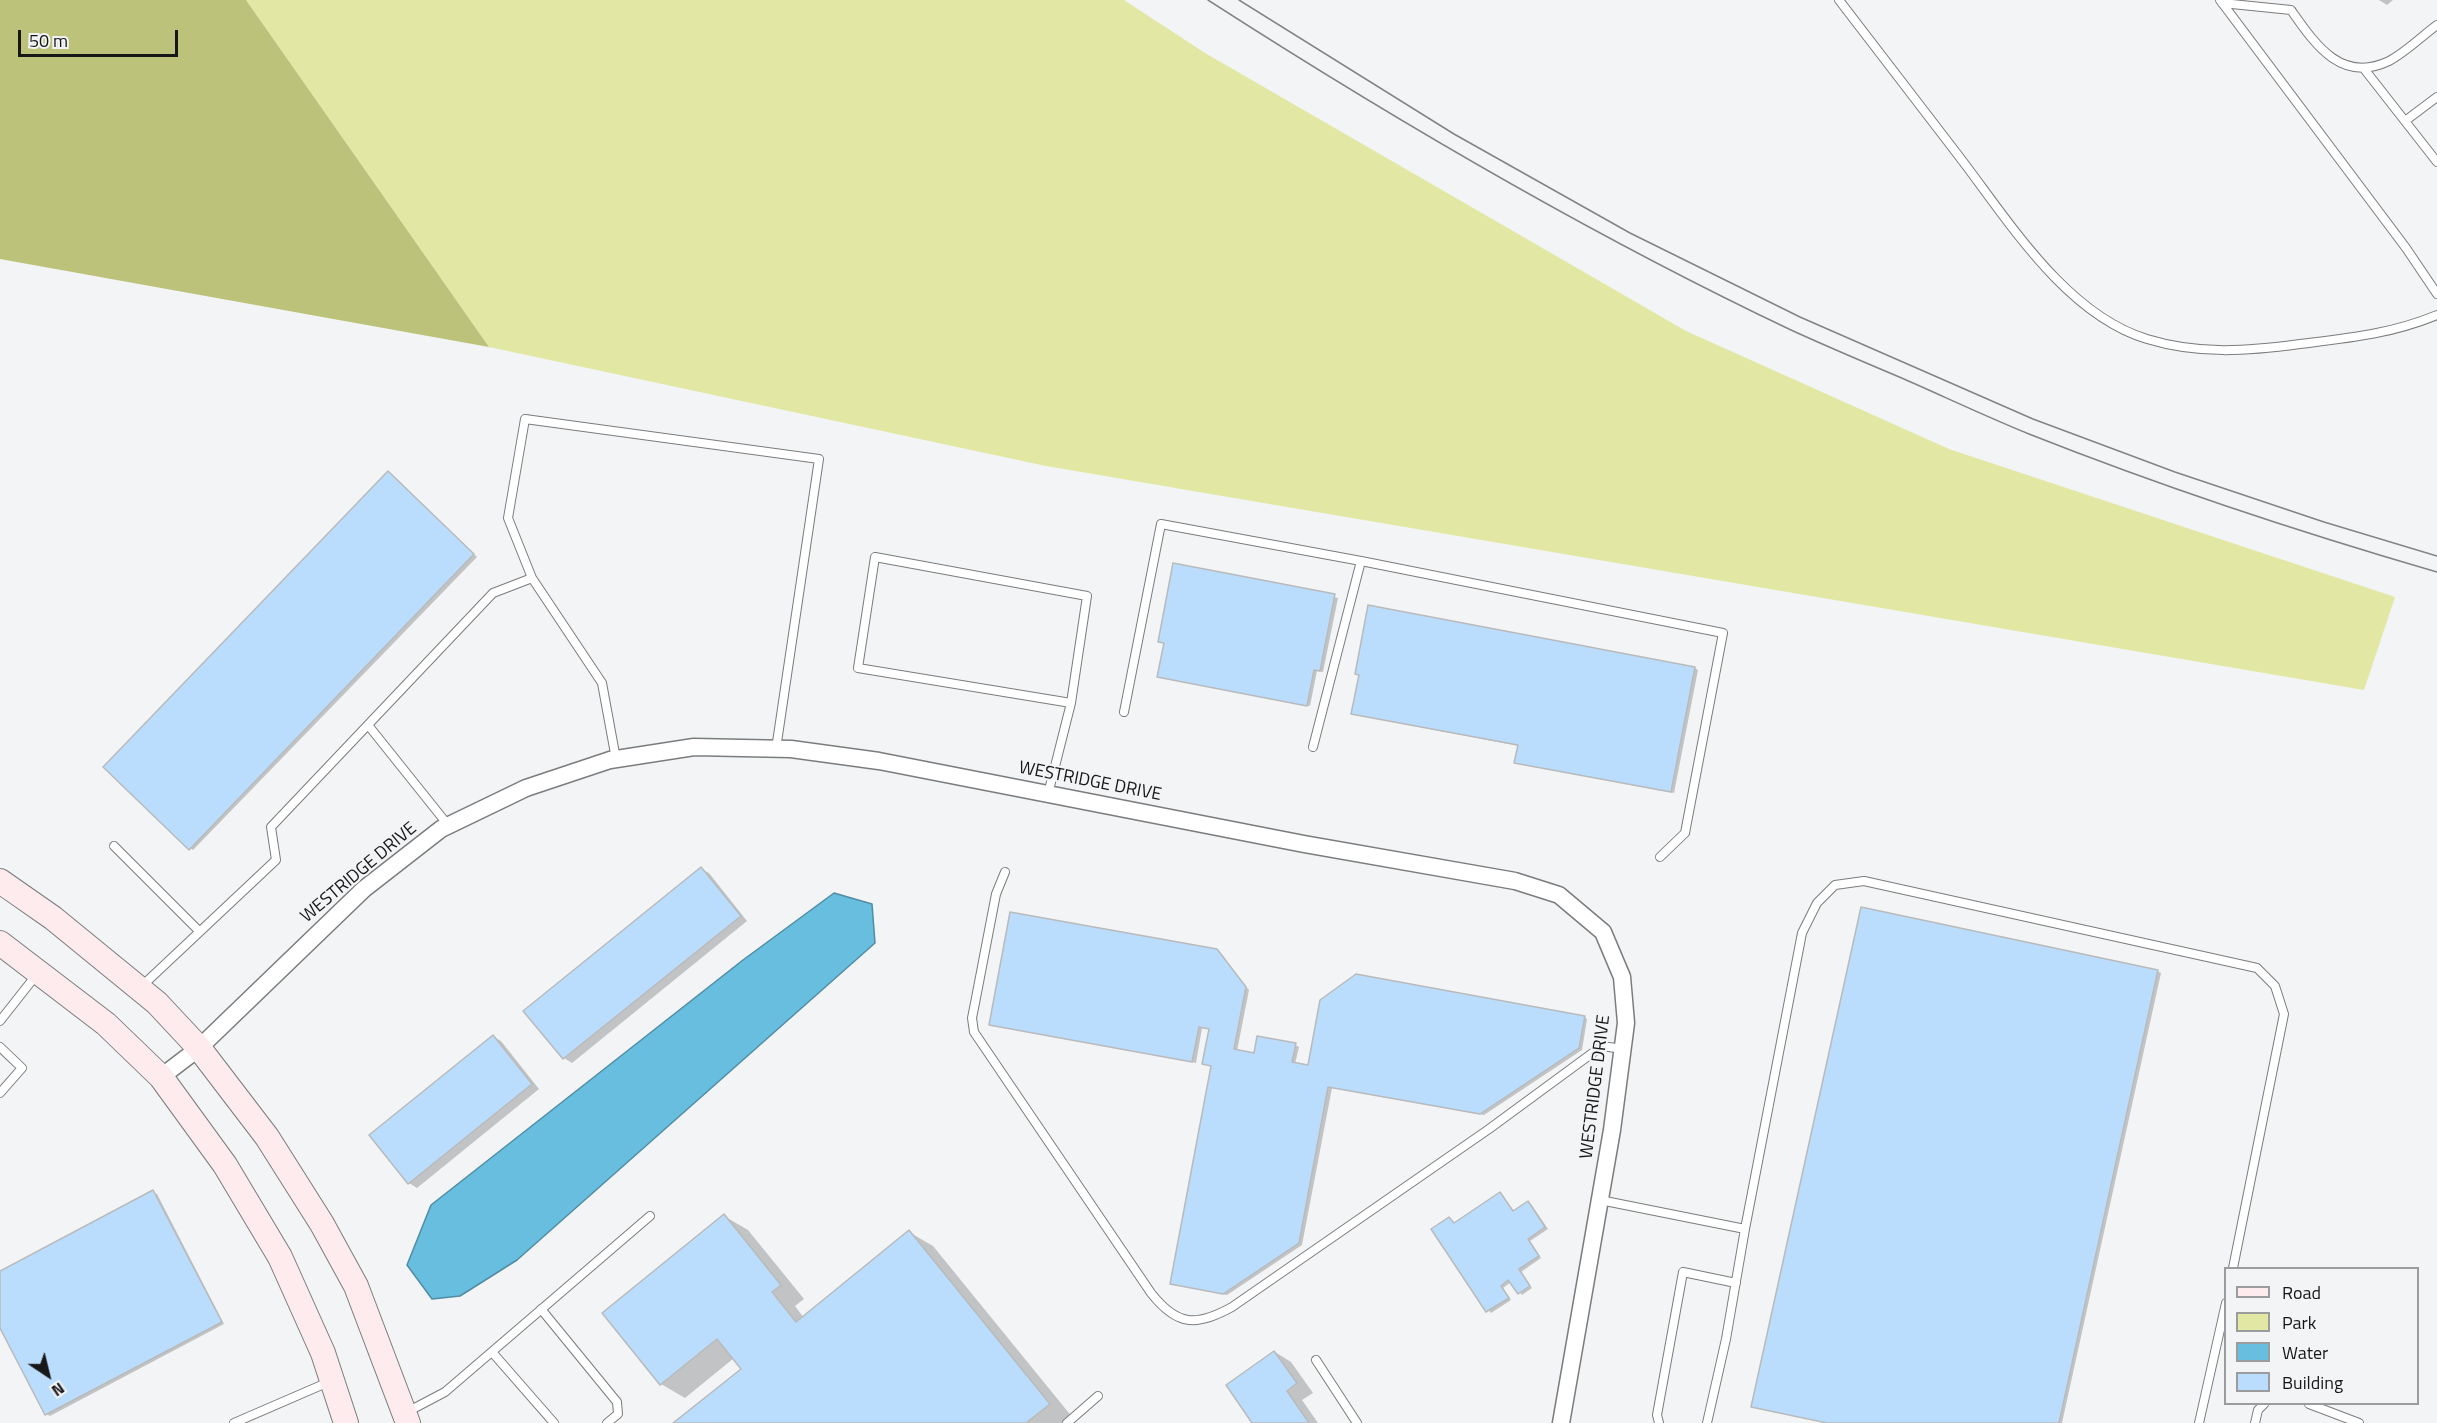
<!DOCTYPE html>
<html>
<head>
<meta charset="utf-8">
<style>
	body { margin:0 }
	#map { position:relative; width:2437px; height:1423px; overflow:hidden; background:#f2f4f5; font-family:"Titillium Web",sans-serif }
	canvas { display:block }
	.legend { position:absolute; left:2224px; top:1267px; width:195px; height:138px; box-sizing:border-box; background:#f2f4f5; border:2px solid #9a9c9d; margin:0; padding:8px 10px; list-style:none; font-size:18px; color:#171718 }
	.legend li { display:flex; align-items:center; gap:12px; height:30px }
	.legend b { width:30px; border:2px solid #9a9c9d }
	.north { position:absolute; left:18px; top:1345px; width:60px; height:60px; -webkit-text-stroke:4px #f2f4f5; paint-order:stroke; rotate:145deg; font-size:16px; font-weight:700; line-height:24px; text-align:center; color:#171718 }
	.north::after { content:''; display:block; margin:auto; width:21px; height:27px; background:#171718; clip-path:polygon(50% 0,100% 100%,50% 72%,0 100%) }
	.scale { position:absolute; left:18px; top:30px; width:160px; height:27px; box-sizing:border-box; border:3px solid #171718; border-top:0; padding-left:8px; font-size:18px; line-height:21px; white-space:nowrap; color:#171718; -webkit-text-stroke:4px #f2f4f5; paint-order:stroke }
</style>
</head>
<body>
<div id="map">
<canvas width="2437" height="1423"></canvas>
<ul class="legend">
<li><b style="height:8px;background:#fdebed"></b>Road</li>
<li><b style="height:16px;background:#e2e8a4"></b>Park</li>
<li><b style="height:16px;background:#68bede"></b>Water</li>
<li><b style="height:16px;background:#bbddfd"></b>Building</li>
</ul>
<div class="north">N</div>
<div class="scale">50 m</div>
</div>
<script>
const ctx = document.querySelector('canvas').getContext('2d');
ctx.lineJoin = 'round';
function fillPath(path, color) {
  ctx.fillStyle = color;
  ctx.fill(path, 'evenodd');
}
function stroke(path, color, width, dash) {
  ctx.strokeStyle = color;
  ctx.lineWidth = width;
  ctx.lineCap = dash ? 'butt' : 'round';
  ctx.setLineDash(dash || []);
  ctx.stroke(path);
}
function label(font, color, halo, rows, align = 'center') {
  ctx.font = font + ' "Titillium Web",sans-serif';
  ctx.lineWidth = 4.5;
  ctx.setLineDash([]);
  ctx.textBaseline = 'middle';
  ctx.strokeStyle = halo;
  ctx.fillStyle = color;
  for (const [text, x, y, turn = 0] of rows) {
    ctx.save();
    ctx.translate(x, y);
    ctx.rotate((+turn || 0) * Math.PI / 180);
    ctx.textAlign = isNaN(turn) ? turn : align;
    if (halo) ctx.strokeText(text, 0, 0);
    ctx.fillText(text, 0, 0);
    ctx.restore();
  }
}
const green = new Path2D(`
	M246,0H1124L1205,53L1686,331L1949,449L2395,597L2364,690L1046,466L489,347Z`);
const forest = new Path2D(`
	M0,0H246L489,347L0,259Z`);
const water = new Path2D(`
	M834,893L872,904L875,943L517,1260L460,1296L432,1299L407,1265L431,1205L743,960Z`);
const shadow = new Path2D(`
	M2379,0H2393L2387,5Z
	M392,475L477,557L193,850L190,848Z
	M1174,565L1338,598L1323,672L1317,671L1310,706L1162,678L1166,643L1159,641Z
	M1695,668L1698,670L1674,793L1519,764L1516,762L1519,746L1356,715Z
	M701,869L709,873L747,921L572,1063L564,1058L525,1011Z
	M1217,951L1249,990L1237,1051L1255,1055L1295,1045L1299,1047L1295,1064L1309,1066L1584,1017L1587,1019L1582,1050L1484,1115L1332,1088L1302,1245L1227,1295L1175,1285L1172,1284L1212,1066L1204,1063L1210,1029L1202,1028L1196,1063L991,1024Z
	M2157,971L2161,973L2062,1423H1827L1756,1408Z
	M493,1037L501,1041L539,1089L417,1188L409,1183L371,1136Z
	M153,1192L157,1194L224,1324L50,1416L46,1414L0,1325V1272Z
	M1500,1194L1514,1212L1528,1203L1531,1204L1548,1229L1530,1241L1541,1258L1521,1272L1532,1288L1522,1295L1511,1282L1503,1288L1511,1300L1491,1313L1433,1229L1449,1219L1455,1224Z
	M724,1216L748,1230L804,1299L795,1306L804,1318L909,1232L933,1246L1073,1418L1066,1423H676L743,1369L734,1358L685,1398L661,1384Z
	M1275,1352L1291,1362L1313,1393L1302,1400L1318,1423H1254Z`);
const building = new Path2D(`
	M388,471L474,554L189,850L103,767Z
	M1173,563L1335,594L1320,671L1314,670L1307,706L1157,677L1164,643L1158,642Z
	M1368,605L1695,667L1671,792L1514,763L1518,745L1351,714L1359,675L1355,674Z
	M701,867L741,916L563,1059L523,1011Z
	M1861,907L2158,970L2059,1423H1827L1751,1407Z
	M1010,912L1217,949L1246,987L1234,1049L1254,1053L1257,1036L1296,1043L1292,1062L1308,1065L1320,1000L1356,974L1585,1016L1579,1048L1480,1114L1328,1087L1299,1243L1223,1294L1170,1284L1211,1066L1202,1064L1209,1029L1199,1027L1192,1062L989,1025Z
	M493,1035L532,1084L408,1184L369,1135Z
	M153,1190L222,1322L45,1415L0,1328V1271Z
	M1500,1192L1513,1211L1528,1201L1545,1227L1528,1239L1539,1256L1519,1269L1530,1286L1518,1294L1508,1280L1501,1286L1509,1298L1486,1312L1431,1229L1449,1217L1454,1223Z
	M724,1214L781,1285L772,1292L796,1322L909,1230L1050,1404L1026,1423H673L741,1369L717,1339L660,1385L602,1313Z
	M1274,1351L1297,1383L1287,1391L1309,1423H1252L1226,1385Z`);
const lane = new Path2D(`
	M1839,0C1879,52 1918,103 1958,155C2008,220 2065,314 2147,339C2199,355 2248,351 2300,344C2349,338 2391,334 2437,315
	M2220,0L2406,248L2437,294
	M2222,3L2291,10C2315,44 2341,84 2389,61C2406,52 2422,36 2437,25
	M2365,70L2437,162
	M2405,121L2437,97
	M1124,712L1161,524L1361,561
	M368,725L448,825
	M1313,747L1361,561L1723,633L1685,833L1660,857
	M616,759L602,683L532,578L508,518L525,419L819,459L776,749
	M1048,794L1071,703L1087,596L875,557L858,668L1071,703
	M114,846L199,931
	M1005,872L996,894L975,1003L972,1018L974,1032L1151,1293C1177,1326 1196,1327 1232,1307L1489,1129L1602,1046L1623,1049
	M142,986L276,860L271,827L493,593L532,578
	M0,1021L37,974
	M0,1047L22,1068L0,1093
	M1600,1200L1745,1229L1802,933L1817,903L1835,885L1864,881L2257,968L2275,986L2284,1014L2233,1268
	M541,1309L617,1402L618,1414L607,1423
	M492,1352L554,1423
	M1316,1360L1357,1423
	M2309,1404L2359,1423
	M407,1412L445,1392L650,1216
	M234,1423L331,1381
	M1067,1423L1098,1396
	M1659,1423L1657,1415L1683,1272L1736,1283
	M1707,1423L1726,1339L1745,1229
	M2199,1423L2226,1303
	M2255,1423L2258,1410L2264,1404`);
const street = new Path2D(`
	M161,1077L199,1048L364,889L441,829L526,788L610,760L694,747L791,749L879,761L1304,844L1515,881L1559,895L1603,932L1622,977L1626,1023L1612,1130L1561,1423`);
const secondary = new Path2D(`
	M0,881L53,918L157,1003L199,1048L267,1137L322,1224L356,1286L408,1423
	M0,943L106,1024L161,1077L225,1165L280,1257L323,1353L346,1423`);
const tram = new Path2D(`
	M1208,0C1396,121 1589,234 1791,330C1828,347 1866,363 1904,379C1945,397 1987,417 2029,434C2163,487 2299,532 2437,572
	M1239,0L1454,134L1630,233L1800,317L2033,419L2175,472L2324,522L2437,556`);
const streetNames = [
	["WESTRIDGE DRIVE",1090,782,11],
	["WESTRIDGE DRIVE",359,873,-40],
	["WESTRIDGE DRIVE",1596,1087,-83]
];
fillPath(green, '#e2e8a4');
fillPath(forest, '#bdc27a');
fillPath(water, '#68bede');
stroke(water, '#508ca3', 1.5);
fillPath(shadow, '#0003');
fillPath(building, '#bbddfd');
stroke(building, '#b8babb', 1.5);
stroke(lane, '#7b7c7d', 10);
stroke(street, '#7b7c7d', 19);
stroke(secondary, '#7b7c7d', 26);
stroke(lane, '#fff', 8);
stroke(street, '#fff', 16);
stroke(secondary, '#fdebed', 24);
stroke(tram, '#828384', 1.5);
label('18px', '#171718', '#f2f4f5', streetNames);
</script>
</body>
</html>
